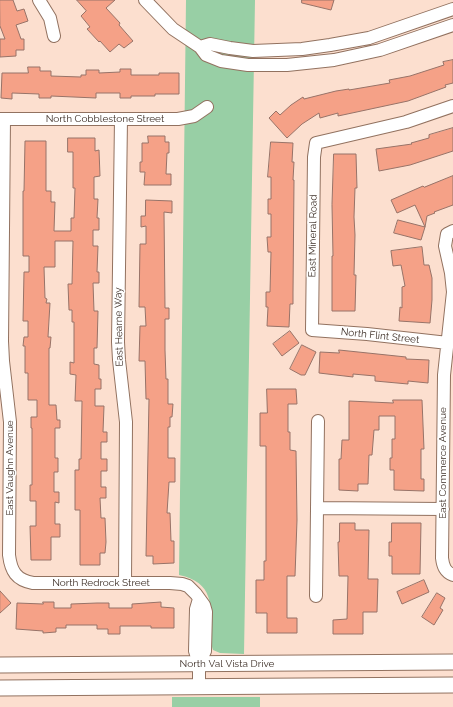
<!DOCTYPE html>
<html>
<head>
<meta charset="utf-8">
<style>
	body { margin:0 }
	canvas { display:block; background:#fcdfcf }
</style>
</head>
<body>
<canvas width="453" height="707"></canvas>
<script>
const ctx = document.querySelector('canvas').getContext('2d');
ctx.lineJoin = 'round';
function fillPath(path, color) {
  ctx.fillStyle = color;
  ctx.fill(path, 'evenodd');
}
function stroke(path, color, width, dash) {
  ctx.strokeStyle = color;
  ctx.lineWidth = width;
  ctx.lineCap = dash ? 'butt' : 'round';
  ctx.setLineDash(dash || []);
  ctx.stroke(path);
}
function label(font, color, halo, rows, align = 'center') {
  ctx.font = font + ' Raleway,sans-serif';
  ctx.lineWidth = 3;
  ctx.setLineDash([]);
  ctx.textBaseline = 'middle';
  ctx.strokeStyle = halo;
  ctx.fillStyle = color;
  for (const [text, x, y, turn = 0] of rows) {
    ctx.save();
    ctx.translate(x, y);
    ctx.rotate((+turn || 0) * Math.PI / 180);
    ctx.textAlign = isNaN(turn) ? turn : align;
    if (halo) ctx.strokeText(text, 0, 0);
    ctx.fillText(text, 0, 0);
    ctx.restore();
  }
}
const green = new Path2D(`
	M186,0H255L244,654L220,653L213,650C211,645 212,639 212,634C211,606 214,582 179,575Z
	M172,697H260V707H172Z`);
const building = new Path2D(`
	M0,0H13L17,11L24,9L28,21L16,25L21,39H24V50H16V56L0,57V39H5L0,26Z
	M77,0H115L106,8L120,23L119,25L133,41L124,48L119,44L110,52L100,41L99,42L87,29L90,27L81,16L86,11Z
	M302,0H334L331,10L302,3Z
	M453,60V83L445,85L446,87L408,101L338,116V113L320,118L319,113L302,124L287,138L269,118L276,111L280,115L291,105L303,97L304,99L336,91L349,89V90L390,83L389,80L410,76L444,65L443,62Z
	M28,67H40V71H51V76L81,77V75H86V70H99V73L120,72V69H131V75H159V73H179V94H155V96H131V98H120V93H96V98L51,96V98H39V94L12,93V99L1,98L2,73H28Z
	M453,128V151L410,165L379,171L376,149L412,144L411,143L429,138V135Z
	M148,136H165V142H169V153H167L166,174H171V185H144L145,172H140V162H142V143H148Z
	M68,138H95V151L99,150L100,176L94,177V199H98L97,218H99V230H93V246H98L97,272H99V283H93L94,311H98L97,348H94V364L99,365V379H101V389H95V406H104L103,432H107V442H101V459H107V471H101V487H106V498H100L101,518H105L106,542L105,553H100V565H80V510H75V470H79V459H81L82,401H75L76,375L70,374V362L74,363V322H72V310H69L68,284H72L73,241H55V267H44L45,298L47,299L46,303H50L48,337H51L50,348H49V405H56L57,420H60V428H55V458H58V472H54V492H59V503L55,502V524H60V537H51V560H31L30,526H36V501H30V485H32V428H31V417H37V400H28V373H25V346H23L24,337H28V321H23L24,272H29V256H23V191H24L25,141H46V191H51V202H55L54,231H71V218H74L75,188H73V152H68Z
	M271,142L293,143L292,162H294L293,180H294L293,293V304H290L289,327L267,326L268,307H266V292H270L271,252H268L267,237H271V214H268V199H271V177H268Z
	M334,154H356L357,188H355L354,217L355,235L354,275H356L355,311H332V256H333L332,205Z
	M453,176V205L434,212L435,213L427,216L425,227L415,205L397,213L391,200L423,186L424,187Z
	M146,200L172,201V213L164,212L165,308H169V319H165V350L166,379H168V404H173L172,417H170V427H168V458H175V482H169L167,513H170L171,541H174V563L153,564V556H146L149,399H146L145,361H139L140,326H146L145,307H139L140,244H146V226L141,227V216H145Z
	M398,220L425,227L421,240L394,233Z
	M422,247L424,265H429L432,278V300L430,323L399,321L400,307L402,308V287L405,286L401,265L393,266L391,251Z
	M290,331L299,343L282,356L273,344Z
	M302,345L316,352L305,375H301L290,369Z
	M339,350L406,357V359L429,360L428,383L408,381V384L375,381V376L353,374V377L319,373L320,352L339,353Z
	M267,389H296L297,404H288V432H290V450L296,451L297,520L295,576H287V618H297V633H267V613H256V580H264V561H266V446H260V413H267Z
	M393,400H422L424,449H421V479H424V491L394,490V470H390V458H392V439H395V416H379V430H374L372,455H369L368,484H358V491L339,490V459H341L342,440H349V401L393,403Z
	M340,523H355V530H369L368,579H378L377,612H363V634H333V620L347,619L348,576H339L338,542H339Z
	M392,523H421L420,574H392V556H389V542H391Z
	M424,580L429,592L402,604L397,592Z
	M0,591L11,603L0,613Z
	M437,593L445,598L440,608L443,610L434,625L422,617Z
	M43,602H54V608H71V604L97,603H109V608H132V604L161,602V607L174,608V628H151V626H120V634H108V629H97V625H66V628H56V632L43,633V631L16,629L17,603L43,604Z`);
const minor = new Path2D(`
	M39,0L50,18L54,36
	M145,0L173,29L200,47L206,55L221,61L248,65H287L334,60L380,50L453,25
	M200,47L210,44L230,48L253,51L302,49L330,45L369,38L453,9
	M0,119H178L194,116L207,107
	M4,119L2,341L3,361L10,422L9,555C11,571 16,580 33,583H170L182,584L188,586L196,594L204,605L206,612L205,651L199,664
	M121,119L118,342L119,360L126,422L125,583
	M453,231L447,234L445,246L451,273L453,292L444,375L442,558C443,566 445,572 453,575
	M448,343L367,334L312,330L314,157L316,143L406,122L453,106
	M317,508L443,509
	M316,596L318,421
	M199,599L196,609L195,651L199,664V687`);
const major = new Path2D(`
	M0,665L453,662
	M0,688L453,685`);
const streetNames = [
	["North Cobblestone Street",105,119],
	["East Mineral Road",313,236,-89],
	["East Hearne Way",119,327,-91],
	["North Flint Street",380,336,6],
	["East Commerce Avenue",443,463,-90],
	["East Vaughn Avenue",10,468,-90],
	["North Redrock Street",101,583],
	["North Val Vista Drive",227,664]
];
fillPath(green, '#98cfa5');
fillPath(building, '#f5a187');
stroke(building, '#977368', 1);
stroke(minor, '#927260', 14);
stroke(major, '#927260', 17);
stroke(minor, '#fff', 12);
stroke(major, '#fff', 15);
label('10px', '#3d2f27', '#fff', streetNames);
</script>
</body>
</html>
